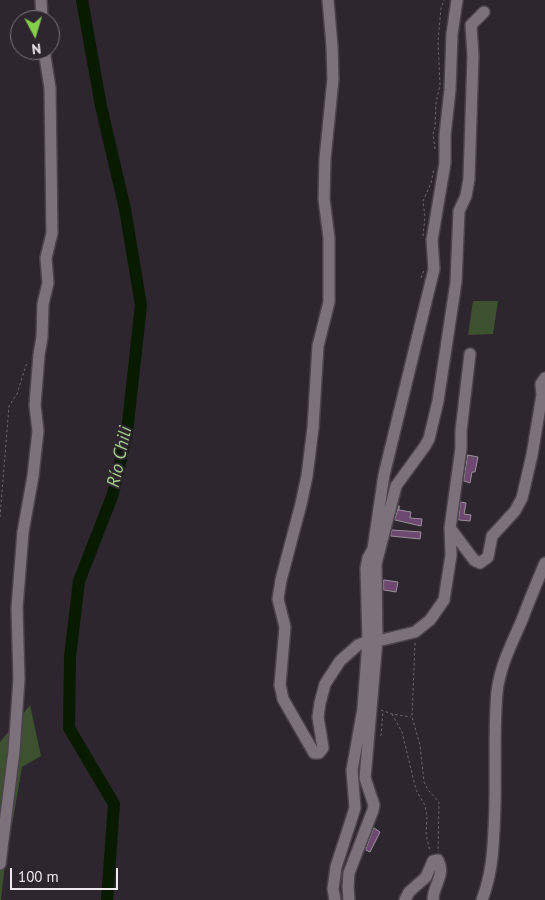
<!DOCTYPE html>
<html>
<head>
<meta charset="utf-8">
<style>
	body { margin:0 }
	#map { position:relative; width:545px; height:900px; overflow:hidden; background:#2e262e; font-family:"PT Sans",sans-serif }
	canvas { display:block }
	.north { position:absolute; left:10px; top:10px; width:50px; height:50px; box-sizing:border-box; background:#2e262e; border:1px solid #7b747b; border-radius:50%; rotate:174deg; font-size:14px; font-weight:700; line-height:20px; text-align:center; color:#eee9ee }
	.north::after { content:''; display:block; margin:auto; width:18px; height:22px; background:#85cf4c; clip-path:polygon(50% 0,100% 100%,50% 72%,0 100%) }
	.scale { position:absolute; left:10px; top:868px; width:108px; height:22px; box-sizing:border-box; border:2px solid #eee9ee; border-top:0; padding-left:6px; font-size:15px; line-height:18px; white-space:nowrap; color:#eee9ee; -webkit-text-stroke:4px #2e262e; paint-order:stroke }
</style>
</head>
<body>
<div id="map">
<canvas width="545" height="900"></canvas>
<div class="north">N</div>
<div class="scale">100 m</div>
</div>
<script>
const ctx = document.querySelector('canvas').getContext('2d');
ctx.lineJoin = 'round';
function fillPath(path, color) {
  ctx.fillStyle = color;
  ctx.fill(path, 'evenodd');
}
function stroke(path, color, width, dash) {
  ctx.strokeStyle = color;
  ctx.lineWidth = width;
  ctx.lineCap = dash ? 'butt' : 'round';
  ctx.setLineDash(dash || []);
  ctx.stroke(path);
}
function label(font, color, halo, rows, align = 'center') {
  ctx.font = font + ' "PT Sans",sans-serif';
  ctx.lineWidth = 4;
  ctx.setLineDash([]);
  ctx.textBaseline = 'middle';
  ctx.strokeStyle = halo;
  ctx.fillStyle = color;
  for (const [text, x, y, turn = 0] of rows) {
    ctx.save();
    ctx.translate(x, y);
    ctx.rotate((+turn || 0) * Math.PI / 180);
    ctx.textAlign = isNaN(turn) ? turn : align;
    if (halo) ctx.strokeText(text, 0, 0);
    ctx.fillText(text, 0, 0);
    ctx.restore();
  }
}
const green = new Path2D(`
	M473,301H498L493,334L468,335Z
	M30,705L41,756L22,767L4,872L1,900H0V742Z`);
const river = new Path2D(`
	M82,0L101,106L125,209L141,305L127,432L113,494L79,581L70,657L69,728L114,804L107,900`);
const building = new Path2D(`
	M468,455L478,457L475,472H472L470,483L464,481Z
	M461,502L466,503L464,514L471,515L470,521L459,520Z
	M399,506V510L411,512L410,518L422,519L421,526L395,520Z
	M392,530L421,532L420,539L391,536Z
	M384,580L398,582L396,592L384,590Z
	M374,828L380,832L370,852L366,850Z`);
const path = new Path2D(`
	M435,149L433,134L435,127L436,103L440,85L438,41L441,8L444,0
	M423,236L425,217L423,201L431,183L434,168
	M421,278L424,270
	M0,517L9,406L17,394L26,365L29,363
	M415,643L412,717L420,745L424,782L428,790L439,802L438,852
	M381,710L392,714L411,717
	M392,714L402,732L416,790L425,805L427,817L426,834L430,852
	M381,736L383,711`);
const minor = new Path2D(`
	M41,0L42,20
	M328,0L332,46L333,79L325,159L324,199L329,238V302L318,346L313,428L307,476L301,504L281,580L278,599L285,627L280,685L283,699L314,753H319L323,748L318,717L320,703L325,684L340,661L358,645L368,641L382,640L415,632L430,620L444,600L451,555L450,528
	M470,354L461,431V448L450,528L474,560L480,563L488,557L492,536L515,511L522,498L532,455L542,395L541,384L545,378
	M0,864L14,751L19,679L17,608L23,532L33,476L38,431L35,405L39,355L42,337L43,304L48,283L46,258L52,233L50,88L44,50
	M335,900L333,889L336,867L355,808L352,770L363,709L368,641L366,568L368,558L373,549L384,475L434,269L432,240L445,163V135L450,90L452,34L457,0
	M349,900L348,887L349,873L373,810L374,805L365,778L377,640L376,564L396,486L425,446L429,439L438,401L456,282L459,211L466,196L469,179L473,56L471,25L484,12
	M405,900L409,892L426,877L433,861L438,860C446,875 433,885 433,900
	M482,900C491,876 493,854 494,829C497,783 493,737 497,692C500,666 512,643 522,620C529,601 537,582 545,563`);
const waterNames = [
	["Río Chili",120,457,-78]
];
fillPath(green, '#3d5030');
stroke(river, '#081a00', 12);
fillPath(building, '#6e496f');
stroke(building, '#9a909a', 1);
stroke(minor, '#4a434b', 14);
stroke(path, '#6f686f', 1, [2.5, 2.5]);
stroke(minor, '#7c727c', 11);
label('italic 18px', '#a5d089', '#2e262e', waterNames);
</script>
</body>
</html>
